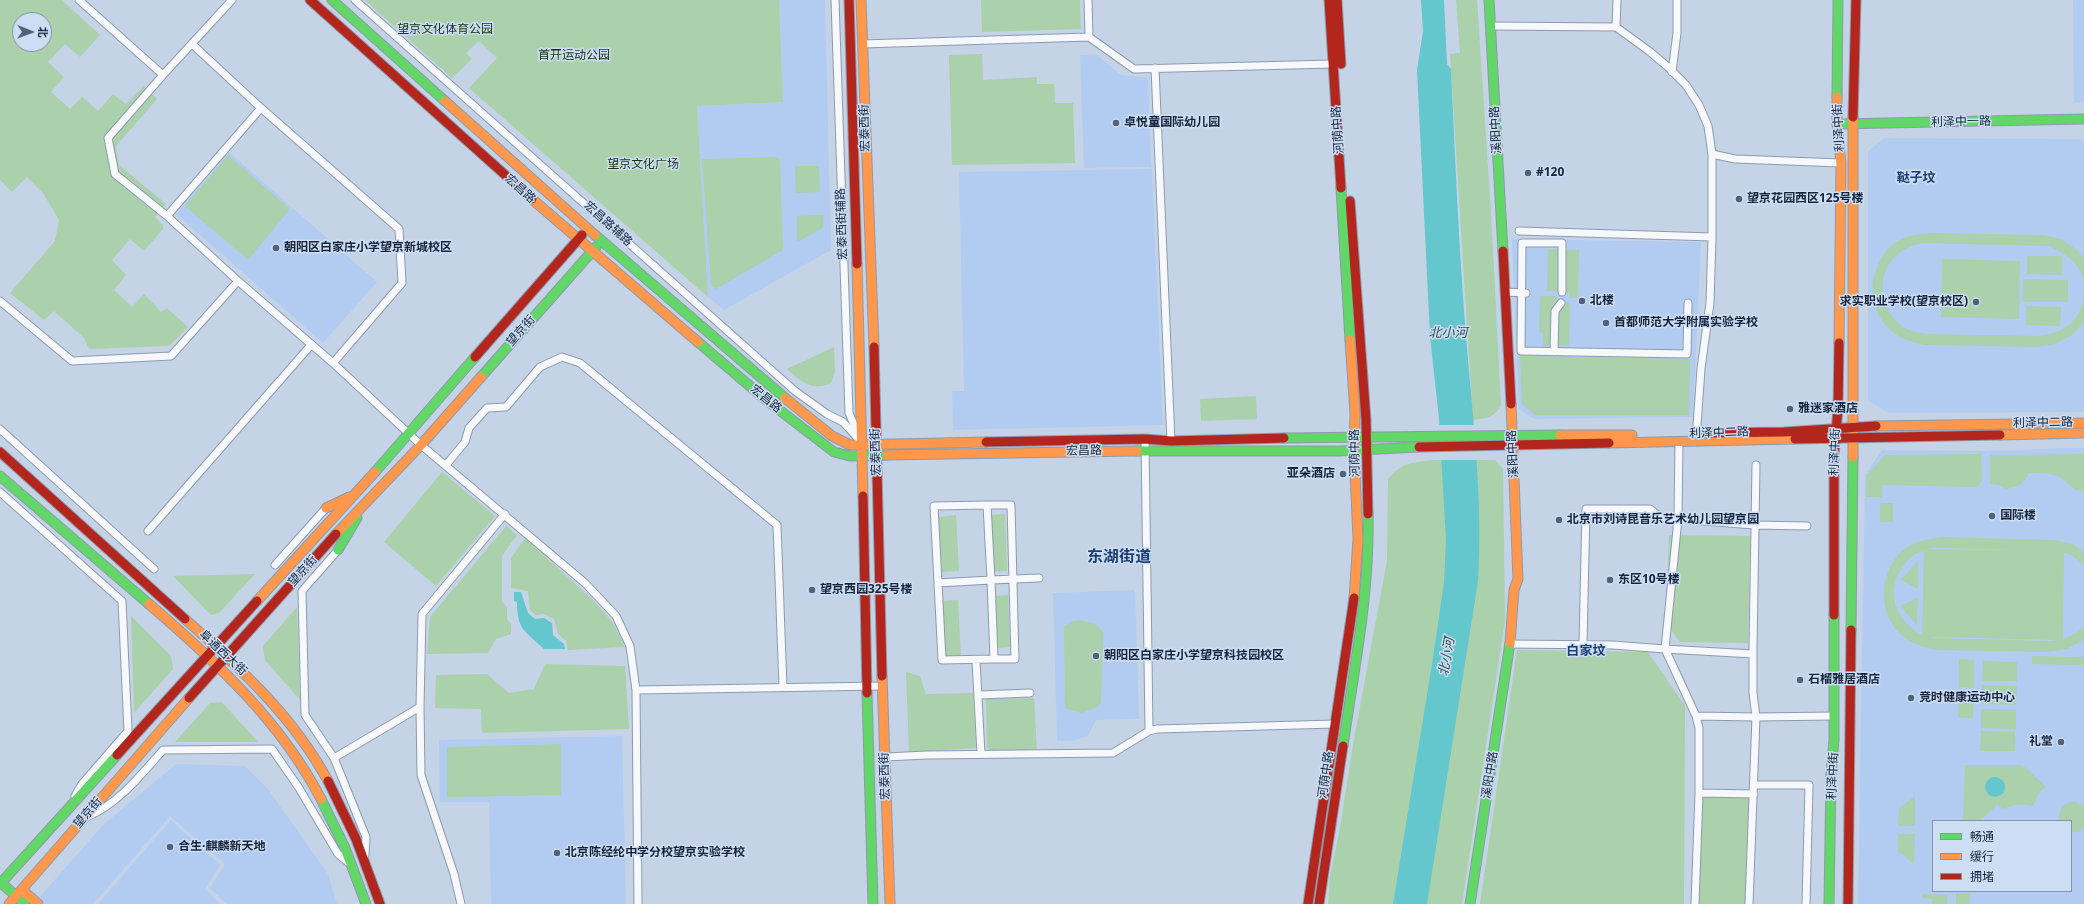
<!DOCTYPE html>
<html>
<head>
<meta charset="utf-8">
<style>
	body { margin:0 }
	#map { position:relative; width:2084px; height:904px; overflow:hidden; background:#c5d3e6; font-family:"Open Sans","Noto Sans SC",sans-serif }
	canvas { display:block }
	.legend { position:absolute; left:1932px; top:820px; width:140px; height:72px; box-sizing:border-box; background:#ccddf4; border:1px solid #8393aa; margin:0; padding:5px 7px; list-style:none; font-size:12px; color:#15243a }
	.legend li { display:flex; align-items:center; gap:8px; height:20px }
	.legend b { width:20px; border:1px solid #8393aa }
	.north { position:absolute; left:12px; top:12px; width:40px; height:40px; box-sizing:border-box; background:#ccddf4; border:1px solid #8393aa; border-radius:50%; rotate:91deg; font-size:11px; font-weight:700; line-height:16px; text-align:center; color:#15243a }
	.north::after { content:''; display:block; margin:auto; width:14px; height:18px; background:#536176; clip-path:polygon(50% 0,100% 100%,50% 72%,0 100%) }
</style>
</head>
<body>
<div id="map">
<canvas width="2084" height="904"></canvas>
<ul class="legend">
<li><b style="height:5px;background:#63d668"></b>畅通</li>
<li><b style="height:5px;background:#ff974d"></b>缓行</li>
<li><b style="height:5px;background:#b3261e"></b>拥堵</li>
</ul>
<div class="north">北</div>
</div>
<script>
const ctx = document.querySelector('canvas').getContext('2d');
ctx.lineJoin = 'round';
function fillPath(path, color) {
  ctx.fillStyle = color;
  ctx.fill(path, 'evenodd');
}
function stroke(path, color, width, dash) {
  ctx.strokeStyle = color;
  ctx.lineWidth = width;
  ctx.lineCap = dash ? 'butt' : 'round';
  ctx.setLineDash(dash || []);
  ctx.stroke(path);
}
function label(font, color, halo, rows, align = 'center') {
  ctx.font = font + ' "Open Sans","Noto Sans SC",sans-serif';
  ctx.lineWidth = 3;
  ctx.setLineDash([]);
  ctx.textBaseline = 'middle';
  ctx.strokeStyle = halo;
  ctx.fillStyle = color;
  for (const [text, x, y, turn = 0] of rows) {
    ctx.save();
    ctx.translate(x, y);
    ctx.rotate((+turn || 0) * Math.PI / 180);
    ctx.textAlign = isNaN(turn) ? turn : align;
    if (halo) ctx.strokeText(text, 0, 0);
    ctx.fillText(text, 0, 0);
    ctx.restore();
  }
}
const built = new Path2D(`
	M779,0H825L831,250L724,310L708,297L697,106L783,102Z
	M2073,0H2084V102L2074,103Z
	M1096,54L1121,75L1148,78L1151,167L1084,168L1080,55Z
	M1885,138L2084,139V412L1889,413L1868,401V151Z
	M229,152L377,282L323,343L176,214Z
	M1152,169L1163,425L953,430L952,391H964L959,172Z
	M1512,239L1701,242L1693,417L1534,419L1519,409Z
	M2069,448H2084V904H1858L1865,475L1882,450L1987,451ZM1933,821H2071V891H1933Z
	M1135,590L1139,719L1096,720L1088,736L1072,741H1057L1053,593Z
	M622,736L626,904H491L489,802H440L439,740Z
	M176,764L245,766L268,789L328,874L337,904H227L210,888L225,864L170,816L93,904H44L38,899L103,825Z
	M171,820L220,865L205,889L220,904H98Z`);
const green = new Path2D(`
	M0,0H62L100,35L80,57L65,44L48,62L64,77L51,92L70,109L82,97L98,111L113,94L126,104L144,86L157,99L116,146L119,165L166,204L155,217L163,225V229L144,251L130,239L112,260L126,275L114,290L132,307L144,294L161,312L167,308L188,327L169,346L89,349L84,338L54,311L44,320L10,293L55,241L59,220L43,193L27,177L12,192L0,180ZM20,20H44V44H20Z
	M365,0H779L783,102L697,106L708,297L469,88L497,58L479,41L466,53L472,59L452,78Z
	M981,0H1080L1081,29L982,32Z
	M1456,0H1477L1491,213L1501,405C1495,418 1486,418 1473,420L1450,54L1460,53Z
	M982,54L983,80L1037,77V84H1054L1055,103H1073L1075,163L952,165L949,55Z
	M228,155L290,209L248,260L185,206Z
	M773,157L778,158L780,161L783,250L716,289L711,285L702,159Z
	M795,166H819L820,192L796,193Z
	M823,215V228L797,242V216Z
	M1931,233L2042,235L2061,239L2077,250L2084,259V285C2082,264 2065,252 2047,246L1922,243C1913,245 1904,248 1897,255C1872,276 1881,319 1911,331C1916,332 1921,333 1926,334L2038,336C2063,333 2079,323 2084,297V323L2072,335L2055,344L2036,347L1925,345C1913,342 1903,340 1894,333C1864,311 1867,263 1896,242C1906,235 1919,234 1931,233Z
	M1548,249L1579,250L1578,298H1569V292L1547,291Z
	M2027,256H2062V275L2027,274Z
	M1942,259L2020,261L2019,319L1941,317Z
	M2023,279L2068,280V302H2023Z
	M1540,296H1556L1557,302L1570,303L1569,346H1543V333L1539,332Z
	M2026,306L2061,307L2060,326L2026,325Z
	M834,347L835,371L831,383C812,392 801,381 787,369Z
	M1520,356L1690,359L1689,415H1535L1522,404Z
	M1256,396L1257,419L1201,421L1200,399Z
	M1981,454L1982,481L1977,487L1883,485L1882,497H1866L1867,475L1885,455Z
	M2084,454V491L2075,490C2058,473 2053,473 2029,473C2024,484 2018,487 2006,489L1999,485L1990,484V455Z
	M1435,460H1495L1503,469L1505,620L1462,904H1328L1330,877L1340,828L1354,739L1387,561L1388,479C1402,462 1414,462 1435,460Z
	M442,472L495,516L436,586L384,542Z
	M1880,503H1893V522H1880Z
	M1005,514L1007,571L992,572L990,515Z
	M956,515L959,571L941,572L938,517Z
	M506,526L517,535L502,556V602L507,607V619L511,624V634L496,639L488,653L427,654L430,617Z
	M1669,535L1750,536L1748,643L1680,642L1666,623Z
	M1942,537L2054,540L2073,544L2084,552V565L2071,555L2064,553L2063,639L2078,632L2084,626V640L2067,649L2048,652L1936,650C1925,647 1915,645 1905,638C1875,616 1878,568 1907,547C1918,540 1930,539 1942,537ZM1933,548L2058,551H2059L1930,549ZM1924,551L1922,635C1895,620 1884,591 1904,565C1908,559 1916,552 1924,551ZM1933,638V637L2059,640L2049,641Z
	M525,538L594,601L613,623L625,647L568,650L566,641L558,634L554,619L543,614L536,615L530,610L528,591L511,588V558Z
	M1918,561V589L1901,580Z
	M255,574L219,613L211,615L173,576Z
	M1008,595L1010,647L996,648L994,596Z
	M1918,598L1917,625L1900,606Z
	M958,600L961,656L943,657L940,601Z
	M297,607L300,700L265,660L263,646Z
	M131,616L171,656L173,669L134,713Z
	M1079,620L1096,624L1103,632L1101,703L1098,707L1081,713L1065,708L1064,627L1072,621Z
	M1517,650L1648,652L1685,706L1684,904H1480Z
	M2032,656L2084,657V665L2032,664Z
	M1959,659L1974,660V688L1959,687Z
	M1983,661L2017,662V681H1982Z
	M545,664L625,666L629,729L482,733L481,709L435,708L436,675L487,674L509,693L534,689Z
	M906,672L920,676L926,694L973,693L976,748L909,752Z
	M1982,685L2017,686L2016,705L1982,704Z
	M1959,690H1974L1973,718H1958Z
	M1034,698L1037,752H991L987,747L986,699Z
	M222,702L258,742H175L210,703Z
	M1981,709H2016V729L1981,728Z
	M1981,731L2015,732V751H1980Z
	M561,744V795L447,797V747Z
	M1965,765H2021L2026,768L2046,787L2039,793L2033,806L2018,804L2002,809L1998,804L1980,821H1963ZM2004,790L2000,795L1994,797L1986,792Z
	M1702,794L1750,795L1748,904H1697Z
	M1915,796V826H1898L1899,808Z
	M2071,802H2076L2084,806V828L2078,832H2071V821H2059C2058,811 2062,805 2071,802Z
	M1898,834H1915L1914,864L1898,851Z
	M1956,893H1970V904H1956Z
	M1922,894L1947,895V904H1932V899L1922,898Z`);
const water = new Path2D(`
	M1421,0H1444L1447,64L1451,69C1455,158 1459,248 1466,337C1473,419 1483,500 1478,581L1427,904H1393L1433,658L1444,582L1446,540L1439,419L1430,336L1417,70L1423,31Z
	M514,592H521L528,613L535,619L544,618L552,623L553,635L564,644L565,649H544C525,631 517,630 517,602L514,601Z
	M1985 787a10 10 0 1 1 20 0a10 10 0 1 1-20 0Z`);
const pier = new Path2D(`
	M1438,425H1475L1479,460H1440Z`);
const street = new Path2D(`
	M79,0L163,75L232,0
	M355,0L795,391L827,414L843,422L863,444
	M835,0L849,413L860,439
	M1088,0L1089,37
	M1490,26L1616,27L1649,51L1668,67L1686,85L1699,105L1708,126L1712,154V237L1710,303L1701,369L1696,440
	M1616,27L1617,0
	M192,44L261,108L399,229L402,283L333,363
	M862,44L1089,37L1134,69L1333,64
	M1155,68L1171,441
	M1672,72L1677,33V0
	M163,75L108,138L115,174L167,216
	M261,108L167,216L238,281L333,363L421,445L585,583L616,616L630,646L636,690L638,904
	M1712,154L1735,159L1841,163
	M1519,231L1712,237
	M1505,292L1526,293
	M1562,292V243H1522L1521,351L1687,354L1688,303
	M0,301L72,361L171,356L238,281
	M1554,352L1555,311L1561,303
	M0,429L154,569
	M1145,439L1149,731
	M1679,441L1678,519L1665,649L1753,654
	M446,465L465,442L469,428L487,408L506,407L540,367L562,357L580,363L777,525L783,687
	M1756,465L1753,648V693L1756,717L1834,716
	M0,492L122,601L128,731L82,784L75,796
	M987,505H1011L1015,659H994
	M148,531L311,345
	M338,550L302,591L305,715L334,758L366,837L365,855
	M275,565L326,508
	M991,580L994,659L942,660L938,583Z
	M938,583L934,506L987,505L991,580L1039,578
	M1509,644L1613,645L1665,649L1696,716L1699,728V793L1695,904
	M1583,644L1586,509H1650L1660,517L1678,519L1754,525L1807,526
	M976,660L981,754
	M636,690L882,686
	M979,695L1030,693
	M1696,716L1756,717L1749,904
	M885,757L927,755L1113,753L1149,731L1157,729L1334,724
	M334,758L420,707
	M1755,785H1809L1806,904
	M1699,793L1754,794
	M87,817C119,803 140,776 163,750L272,749L299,788L338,854L349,863
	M461,904L454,874L421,775L420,707L422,614L505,514`);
const fast = new Path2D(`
	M332,0L445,101
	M1489,0L1503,251
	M1837,97L1838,0
	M1837,124L2084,119
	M1341,188L1350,340
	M595,235L785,398
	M698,342L765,399L834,452L850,456L887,455
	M481,377L596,247
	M1284,438L1560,435
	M1137,451H1339L1419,447
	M375,472L475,357
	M0,476L149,604
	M338,550L357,518
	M1851,630L1853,457
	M867,693L873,904
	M1343,746C1354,669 1370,592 1368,514
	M321,799L345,848L366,904
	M0,882L25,904
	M0,884L117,755
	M1470,904L1510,643
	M1829,904L1831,773L1834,740V615`);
const slow = new Path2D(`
	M861,0L874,347
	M1837,97V124L1841,163L1839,343
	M445,101L595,235
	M532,199L698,342
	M857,264L863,496
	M1350,340L1355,413L1354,450L1358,539L1354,598
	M785,398L832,436L850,445L986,442
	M1876,426L2084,423
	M1560,435H1632
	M2000,435L2084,433
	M1609,443L1795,439
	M887,455L1137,451
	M1853,457V117
	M326,508L349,497
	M336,534L421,445L481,377
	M257,601L375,472
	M149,604C215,661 280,720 321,799
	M185,619C239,667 293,716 328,781
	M1510,643L1514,590L1518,579L1511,404
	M882,676L890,904
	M22,890L38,904
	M9,904L189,698`);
const jam = new Path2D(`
	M310,0L532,199
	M849,0L857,264
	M1329,0L1341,188
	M1337,0L1341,64
	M1853,117L1856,0
	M1350,201L1366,420L1368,514
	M1503,251L1511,404
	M874,347L882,676
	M475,357L582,235
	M1705,433L1784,432L1876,426
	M1795,439L2000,435
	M986,442L1145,439L1171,441L1284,438
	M1419,447L1609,443
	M0,452L185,619
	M863,496L867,693
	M1834,615V456L1838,408L1839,343
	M189,698L336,534
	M117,755L257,601
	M328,781L356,839L380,904
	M1308,904L1354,598
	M1319,904L1343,746
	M1848,904L1851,630`);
const markers = [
	[1116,123,4,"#536176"],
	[1528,173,4,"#536176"],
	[1739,199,4,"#536176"],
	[276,248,4,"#536176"],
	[1582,301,4,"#536176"],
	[1976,302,4,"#536176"],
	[1606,323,4,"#536176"],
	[1790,409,4,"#536176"],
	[1343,474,4,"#536176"],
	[1992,516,4,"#536176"],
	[1559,520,4,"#536176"],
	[1610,580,4,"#536176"],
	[812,590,4,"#536176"],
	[1096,656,4,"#536176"],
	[1800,680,4,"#536176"],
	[1911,698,4,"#536176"],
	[2061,742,4,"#536176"],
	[170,847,4,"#536176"],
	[557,853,4,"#536176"]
];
const parkNames = [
	["望京文化体育公园",445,30],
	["首开运动公园",574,56],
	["望京文化广场",643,165]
];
const streetNames = [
	["利泽中一路",1961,122,-1],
	["宏泰西街",865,128,-92],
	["利泽中街",1839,128,-93],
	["河荫中路",1338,130,-94],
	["溪阳中路",1496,130,-93],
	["宏昌路",520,189,42],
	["宏昌路辅路",608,224,42],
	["宏泰西街辅路",842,224,-92],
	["望京街",521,331,-48],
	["宏昌路",766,399,39],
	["利泽中二路",2043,423,-1],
	["利泽中二路",1719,433,-2],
	["宏昌路",1084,451,-1],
	["宏泰西街",876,452,-92],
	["利泽中街",1835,452,-88],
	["河荫中路",1355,453,-91],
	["溪阳中路",1513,454,-93],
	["望京街",303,571,-48],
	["阜通西大街",223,653,43],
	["河荫中路",1326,775,-82],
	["溪阳中路",1490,775,-81],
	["宏泰西街",885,776,-92],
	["利泽中街",1833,776,-87],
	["望京街",88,813,-49]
];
const poiNames = [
	["卓悦童国际幼儿园",1124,123],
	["#120",1536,173],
	["望京花园西区125号楼",1747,199],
	["朝阳区白家庄小学望京新城校区",284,248],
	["北楼",1590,301],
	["求实职业学校(望京校区)",1968,302,"right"],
	["首都师范大学附属实验学校",1614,323],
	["雅迷家酒店",1798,409],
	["亚朵酒店",1335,474,"right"],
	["国际楼",2000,516],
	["北京市刘诗昆音乐艺术幼儿园望京园",1567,520],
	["东区10号楼",1618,580],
	["望京西园325号楼",820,590],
	["朝阳区白家庄小学望京科技园校区",1104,656],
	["石榴雅居酒店",1808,680],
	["竞时健康运动中心",1919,698],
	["礼堂",2053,742,"right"],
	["合生·麒麟新天地",178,847],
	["北京陈经纶中学分校望京实验学校",565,853]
];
const neighbourhoodNames = [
	["鞑子坟",1916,178],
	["白家坟",1586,651]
];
const waterNames = [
	["北小河",1448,333],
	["北小河",1447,657,-80]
];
const districtNames = [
	["东湖街道",1119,557]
];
fillPath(built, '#b2ccf1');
fillPath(green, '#aad0ac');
fillPath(water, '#64c7ce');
fillPath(pier, '#c5d3e6');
stroke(street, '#8d9bad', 9);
stroke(fast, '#8d9bad', 11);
stroke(slow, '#8d9bad', 11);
stroke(jam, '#8d9bad', 11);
stroke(street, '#f6f8fb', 7);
stroke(fast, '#63d668', 9);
stroke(slow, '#ff974d', 9);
stroke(jam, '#b3261e', 9);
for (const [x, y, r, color] of markers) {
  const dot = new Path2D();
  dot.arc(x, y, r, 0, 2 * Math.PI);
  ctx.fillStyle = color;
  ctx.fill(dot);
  stroke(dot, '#ccddf4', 1.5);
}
label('12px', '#1a330e', '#ccddf4', parkNames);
label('12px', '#15243a', '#ccddf4', streetNames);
label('bold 12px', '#15243a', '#ccddf4', poiNames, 'left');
label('bold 13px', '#1c3f6f', '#ccddf4', neighbourhoodNames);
label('italic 13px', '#2f4c4c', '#ccddf4', waterNames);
label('bold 16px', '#1c3f6f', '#ccddf4', districtNames);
</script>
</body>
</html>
